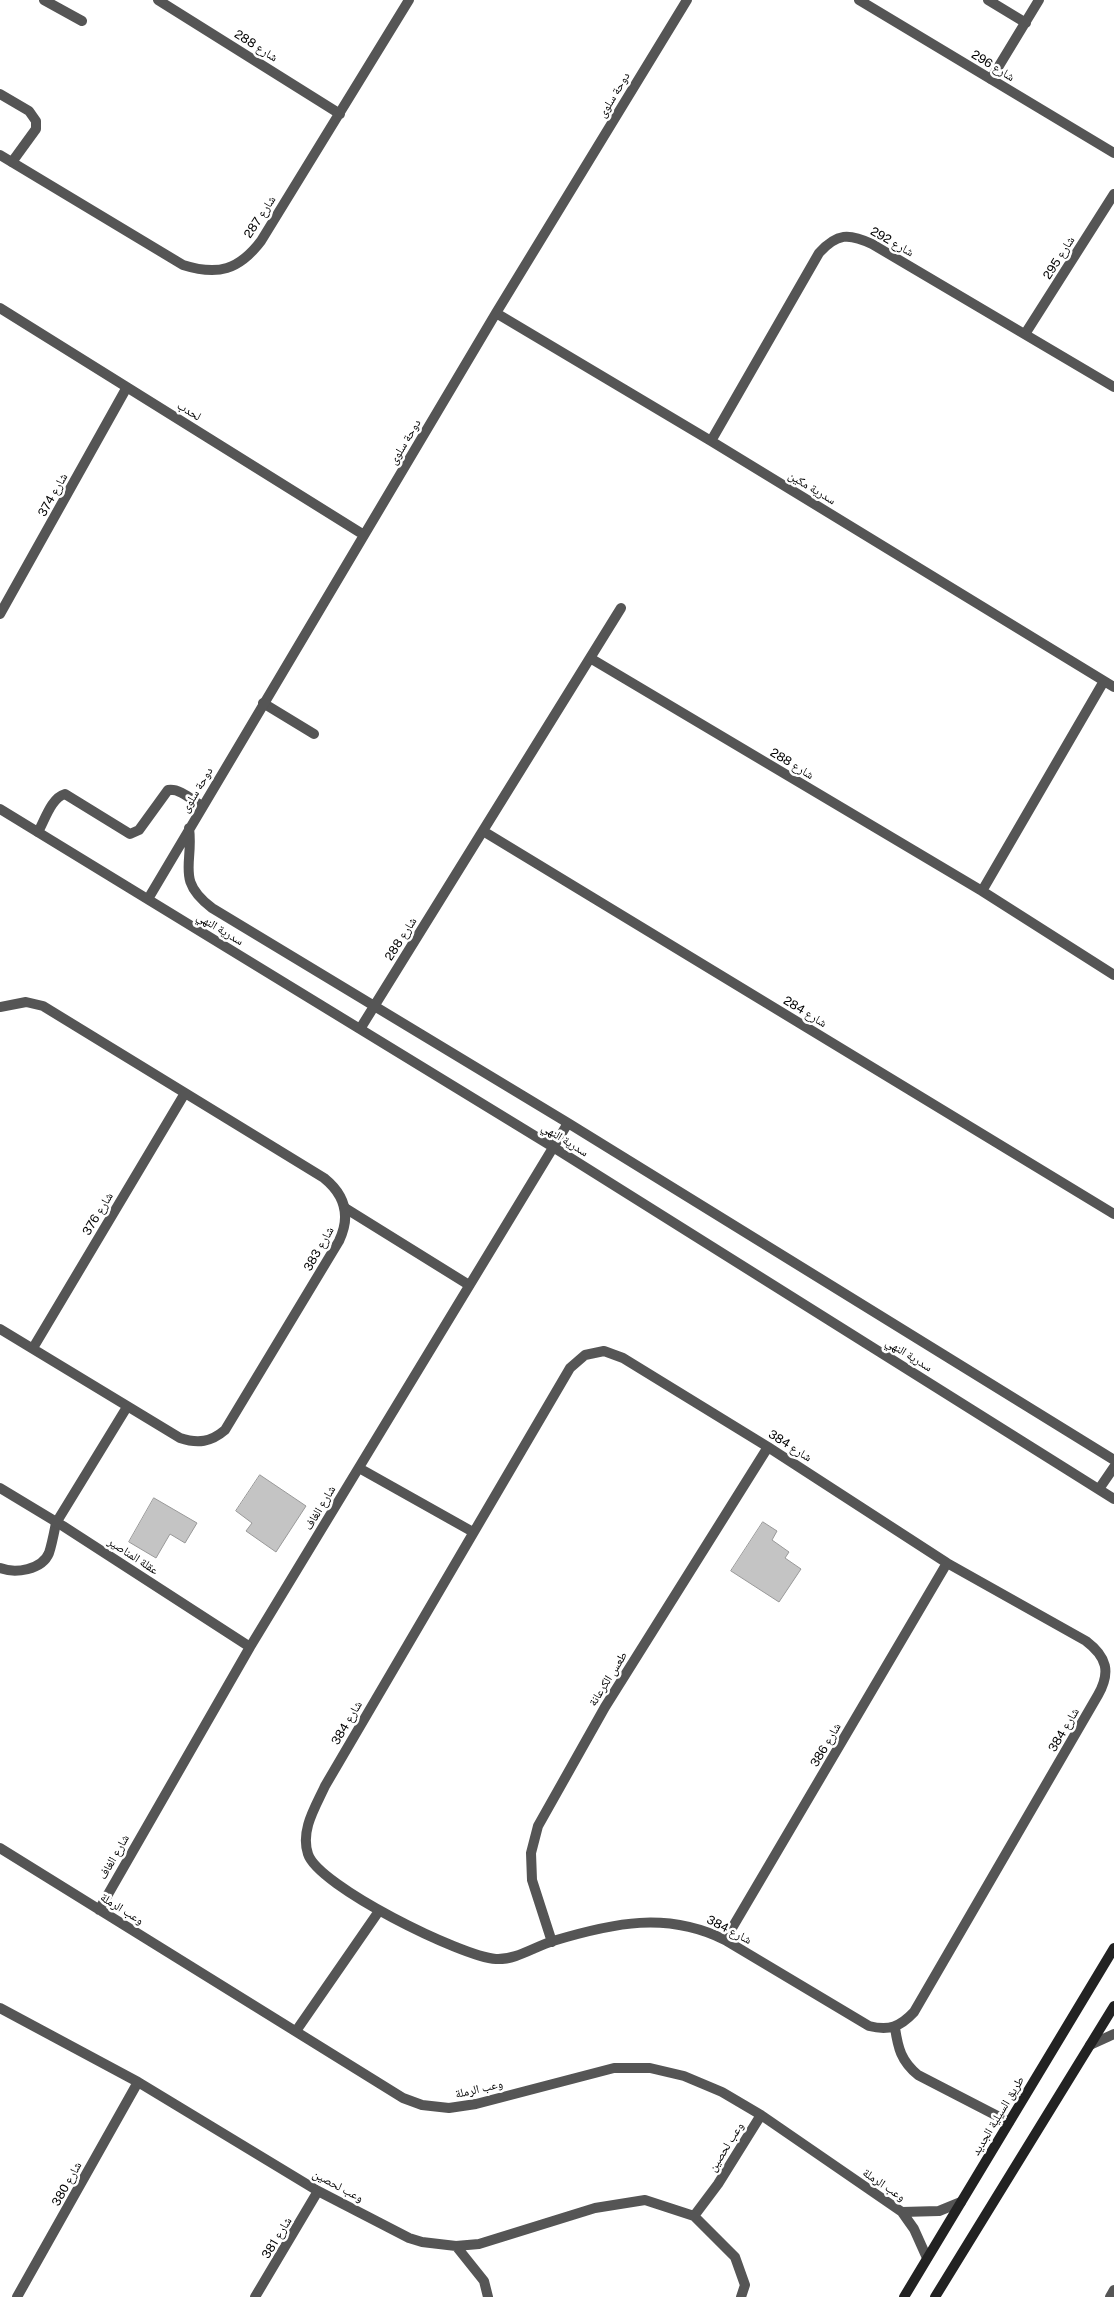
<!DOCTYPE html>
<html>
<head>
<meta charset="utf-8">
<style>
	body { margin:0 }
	canvas { display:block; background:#fff }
</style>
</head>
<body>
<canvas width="1114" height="2297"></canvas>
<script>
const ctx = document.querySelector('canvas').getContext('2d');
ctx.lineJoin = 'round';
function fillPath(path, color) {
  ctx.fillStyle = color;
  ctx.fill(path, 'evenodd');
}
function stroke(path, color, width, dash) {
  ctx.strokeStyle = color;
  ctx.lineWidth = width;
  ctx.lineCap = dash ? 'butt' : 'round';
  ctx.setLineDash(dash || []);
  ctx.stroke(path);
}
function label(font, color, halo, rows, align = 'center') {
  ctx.font = font + ' "Public Sans","Noto Naskh Arabic",sans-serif';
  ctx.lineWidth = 5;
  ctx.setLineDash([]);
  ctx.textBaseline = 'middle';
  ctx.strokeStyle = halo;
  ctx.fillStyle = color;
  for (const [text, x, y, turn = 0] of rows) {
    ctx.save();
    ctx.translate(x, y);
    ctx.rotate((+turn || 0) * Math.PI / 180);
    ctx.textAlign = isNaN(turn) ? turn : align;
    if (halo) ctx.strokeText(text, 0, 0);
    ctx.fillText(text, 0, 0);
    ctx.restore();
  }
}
const building = new Path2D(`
	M260,1475L306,1506L276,1552L246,1531L252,1523L236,1511Z
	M154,1498L197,1523L185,1543L170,1534L156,1558L129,1542Z
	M763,1522L777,1531L772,1540L789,1552L785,1558L801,1569L779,1602L731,1571Z`);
const lane = new Path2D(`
	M44,0L82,21
	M988,0L1026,23
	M991,79L1039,0
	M0,94L29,111L36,121V129L12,162
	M263,703L314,734
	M38,832C45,820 51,798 65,794L130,834L139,830L168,790C180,788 192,800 202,806
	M345,1208L469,1285
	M0,1568C15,1574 42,1570 49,1553C52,1544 54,1533 56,1523`);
const street = new Path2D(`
	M158,0L340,114
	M859,0L1114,153
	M0,155L183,265C218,276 239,270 261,241L409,0
	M0,308L364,535
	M496,313L711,441L1114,687
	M1025,334L1114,194
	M711,441L819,253C837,233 849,233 872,244L1114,387
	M0,614L127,387
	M590,658L982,891L1114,975
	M0,809L553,1147L1114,1499
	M189,828C194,864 175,880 212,908L568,1123L1114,1460
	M483,831L1114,1214
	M982,891L1104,681
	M148,899L496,313L687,0
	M0,1007L26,1002L43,1006L324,1178C345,1195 351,1216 339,1241L225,1430C211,1442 198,1444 180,1438L0,1329
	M360,1029L621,608
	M33,1348L185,1093
	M604,1351L623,1358L768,1447L947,1563L1086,1641C1107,1657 1111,1672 1098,1695L914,2012C900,2027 889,2031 869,2026L725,1940C667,1911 613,1923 553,1941C534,1947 516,1960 496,1959C462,1957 318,1886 308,1854C300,1830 316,1806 325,1786L570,1368L585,1355Z
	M359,1468L473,1532
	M0,1488L63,1526L250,1647
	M1099,1489L1114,1467
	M56,1523L127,1407
	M0,1848L403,2098L422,2105L449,2108L476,2104L614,2068H650L684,2076L722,2092L761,2115L902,2212L914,2229L927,2258
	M99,1910L250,1647L568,1123
	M725,1940L947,1563
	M552,1942L532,1880L531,1853L538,1826L605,1707L768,1447
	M0,2008L138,2082L318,2191L409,2238L422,2242L456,2246L479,2244L595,2208L645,2200L694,2216L735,2257L745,2285L741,2297
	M895,2028C898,2048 901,2061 918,2075L1009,2122
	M296,2031L379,1911
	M1090,2045L1114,2034
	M902,2212L939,2211L961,2202
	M694,2216L718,2184L761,2115
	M456,2246L484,2281L488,2297
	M17,2297L138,2082
	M255,2297L318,2191
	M1110,2297L1114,2290`);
const secondary = new Path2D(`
	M904,2297L1114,1948
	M935,2297L1114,2006`);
const streetNames = [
	["شارع 288",256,46,32],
	["شارع 296",993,66,31],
	["دوحة سلوى",614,95,-59],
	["شارع 287",260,217,-57],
	["شارع 292",892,242,29],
	["شارع 295",1059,258,-58],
	["لحدب",189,411,32],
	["دوحة سلوى",405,442,-59],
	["سدرية مكين",812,488,31],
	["شارع 374",53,495,-61],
	["شارع 288",792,764,31],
	["دوحة سلوى",197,790,-59],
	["سدرية النهي",220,929,31],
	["شارع 288",401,939,-58],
	["شارع 284",805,1012,31],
	["سدرية النهي",565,1140,32],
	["شارع 376",98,1214,-59],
	["شارع 383",319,1249,-61],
	["سدرية النهي",909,1355,32],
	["شارع 384",790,1446,32],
	["شارع الغاف",320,1508,-59],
	["عقلة المناصير",133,1556,33],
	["طعس الكرعانة",608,1679,-58],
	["شارع 384",347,1723,-60],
	["شارع 384",1064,1730,-60],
	["شارع 386",826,1745,-60],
	["شارع الغاف",114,1857,-60],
	["وعب الرملة",122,1909,32],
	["شارع 384",729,1930,27],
	["وعب الرملة",479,2089,-13],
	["طريق السيلية الجديد",998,2116,-59],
	["وعب لحصين",726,2147,-58],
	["شارع 380",67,2184,-61],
	["وعب الرملة",884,2185,34],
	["وعب لحصين",338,2186,28],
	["شارع 381",277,2238,-59]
];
fillPath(building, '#c4c4c4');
stroke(building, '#999', 1);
stroke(lane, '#555', 10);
stroke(street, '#555', 10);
stroke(secondary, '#222', 10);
label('12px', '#000', '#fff', streetNames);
</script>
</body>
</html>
